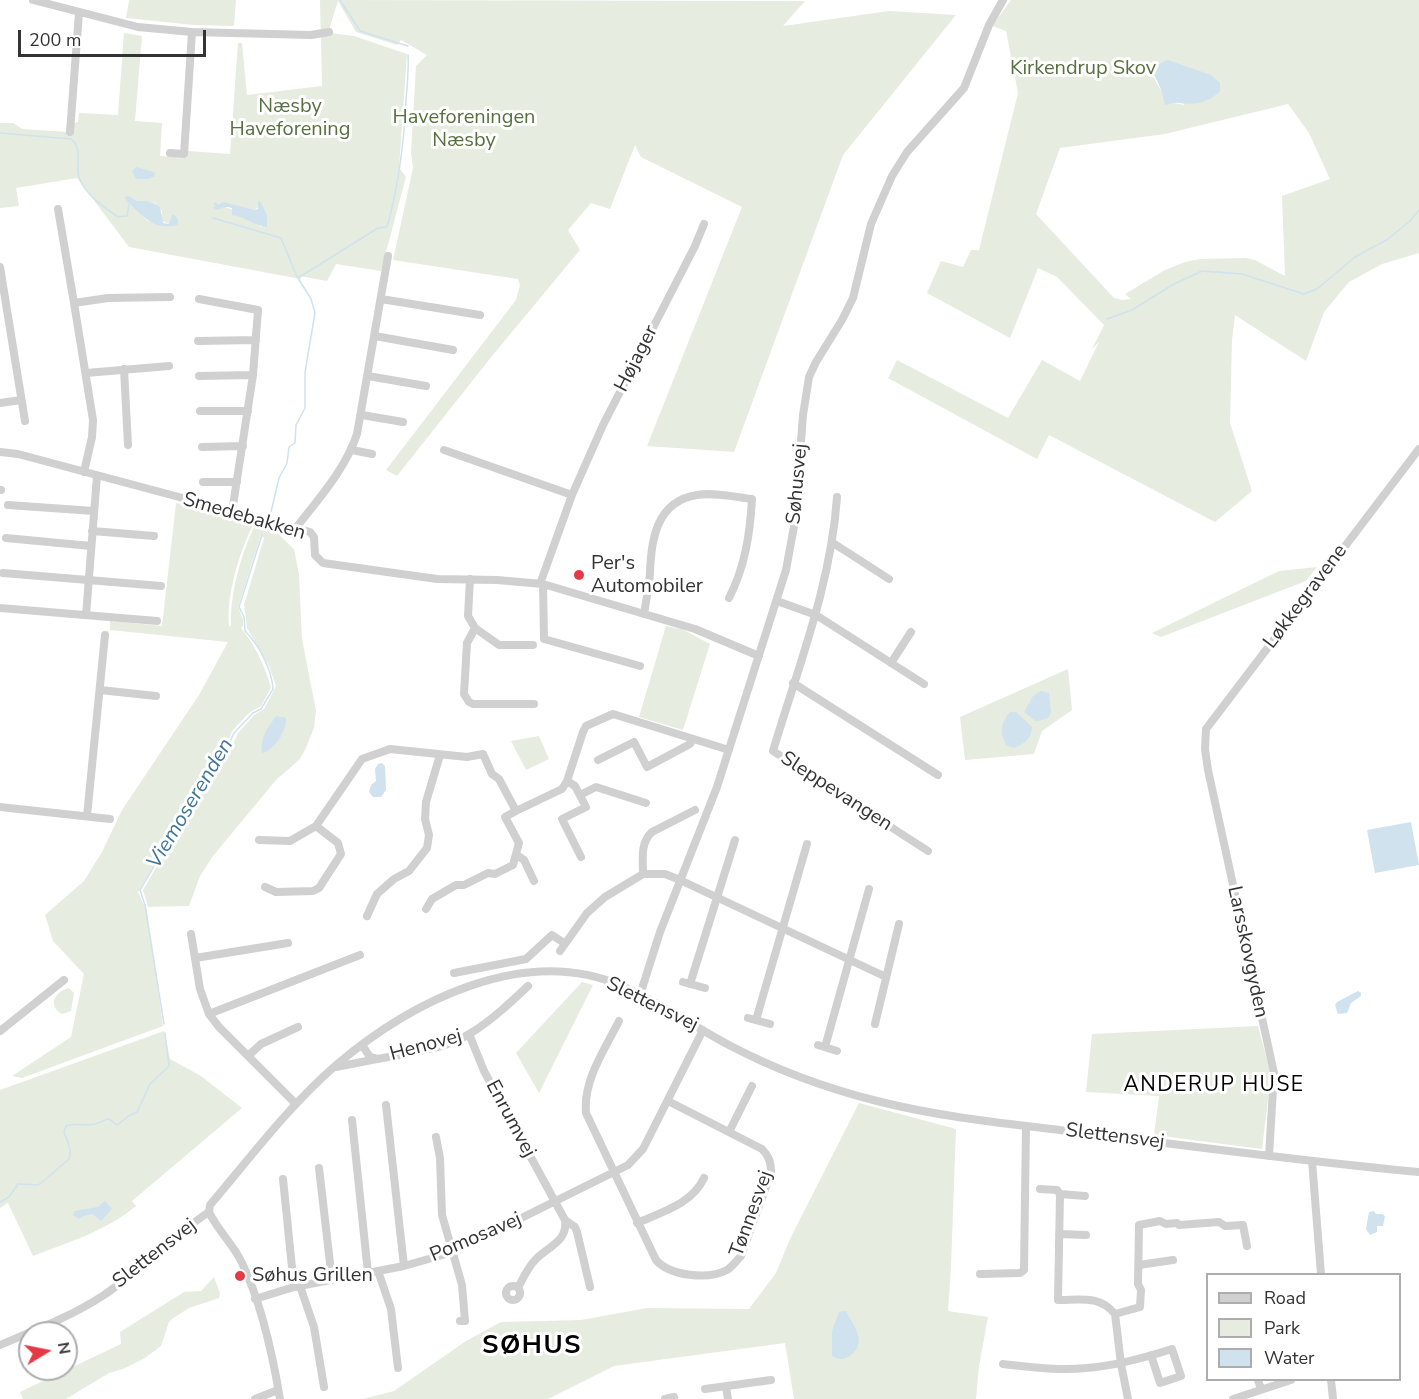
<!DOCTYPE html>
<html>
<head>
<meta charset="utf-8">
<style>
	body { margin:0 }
	#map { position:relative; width:1419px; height:1399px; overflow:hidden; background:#fff; font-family:"Nunito Sans",sans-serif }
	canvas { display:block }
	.legend { position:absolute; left:1206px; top:1273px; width:195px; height:108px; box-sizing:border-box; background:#fff; border:2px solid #adadad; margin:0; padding:8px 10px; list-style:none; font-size:18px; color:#333 }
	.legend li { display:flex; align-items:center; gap:12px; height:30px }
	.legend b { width:30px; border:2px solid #adadad }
	.north { position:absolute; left:18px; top:1321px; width:60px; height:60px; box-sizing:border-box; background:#fff; border:2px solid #adadad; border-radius:50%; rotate:80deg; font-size:16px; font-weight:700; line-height:24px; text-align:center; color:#333 }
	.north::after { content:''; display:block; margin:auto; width:21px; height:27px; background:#e63946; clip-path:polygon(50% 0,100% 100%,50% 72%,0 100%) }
	.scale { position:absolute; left:18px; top:30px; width:188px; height:27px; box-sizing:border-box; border:3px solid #333; border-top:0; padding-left:8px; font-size:18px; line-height:21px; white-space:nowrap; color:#333; -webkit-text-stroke:4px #fff; paint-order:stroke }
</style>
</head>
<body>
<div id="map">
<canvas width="1419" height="1399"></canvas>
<ul class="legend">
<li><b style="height:8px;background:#d0d0d0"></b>Road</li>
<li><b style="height:16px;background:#e6ecdf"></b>Park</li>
<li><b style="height:16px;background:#cfe2ee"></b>Water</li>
</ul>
<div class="north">N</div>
<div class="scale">200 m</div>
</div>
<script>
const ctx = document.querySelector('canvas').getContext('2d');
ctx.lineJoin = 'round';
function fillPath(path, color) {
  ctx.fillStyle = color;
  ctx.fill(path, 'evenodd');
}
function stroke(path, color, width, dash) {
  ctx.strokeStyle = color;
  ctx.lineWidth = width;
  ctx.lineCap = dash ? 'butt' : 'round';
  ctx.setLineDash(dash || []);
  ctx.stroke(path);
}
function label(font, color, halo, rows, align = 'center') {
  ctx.font = font + ' "Nunito Sans",sans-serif';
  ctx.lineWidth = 6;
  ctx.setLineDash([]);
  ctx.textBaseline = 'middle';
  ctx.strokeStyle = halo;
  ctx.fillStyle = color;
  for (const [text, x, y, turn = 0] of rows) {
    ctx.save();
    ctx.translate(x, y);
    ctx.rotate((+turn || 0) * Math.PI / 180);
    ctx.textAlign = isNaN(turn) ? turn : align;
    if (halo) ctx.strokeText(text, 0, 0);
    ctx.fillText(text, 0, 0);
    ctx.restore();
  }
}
const green = new Path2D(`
	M129,0H236L234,26L194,25L126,18Z
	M320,0L805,1L783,26L889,11L956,15L843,155L734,452L647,446L742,207L641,157L635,145L610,209L591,203L568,230L580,250L492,356L397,476L386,470L516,300L520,285L518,279L393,260L413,168L411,153L416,66L427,55L401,40L397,45L356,32L338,1L329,30L322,32L354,36L407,54L399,168L406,177L381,271L336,264L327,281L300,276L301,279L129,247L77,178L16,188L19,206L0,208V123H13L22,129L68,132L74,123L78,122L79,113L118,115L124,33L142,36L135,121L162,123L160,156L187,158L188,151L230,154L238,43H242L247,95L322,86ZM129,196L137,201L155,203L162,211L161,221L169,224L171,222L174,226L148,221L128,202ZM217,203L255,210L259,206L262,227C244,218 236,207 216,206Z
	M1011,0H1419V253L1382,264L1349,282L1324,312L1306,361L1235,315L1232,340L1230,423L1252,491L1215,522L1049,435L1037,459L888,378L897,360L1008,418L1042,360L1080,381L1099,342L1092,349L1104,325L1057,277L1038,268L1010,338L927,293L941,261L963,267L971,250H979L1018,93L1006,31L992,26ZM1152,74L1185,105L1174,103L1161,91ZM1288,104L1309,133L1330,179L1282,196L1285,276L1255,260L1246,258L1200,259L1185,262L1165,270L1125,294L1131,299L1122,300L1114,298L1036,214L1060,148L1165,134Z
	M176,503L254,523C240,550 226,595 229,626H231C230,592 241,554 256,523L272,528L294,549L299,574L302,639L316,711L314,728L305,750L299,760L276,780L213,856L200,876L189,906L148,907L143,890L216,765L227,758L238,733L254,715L264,709L276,686L269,666L247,628L244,605L264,538L261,535L238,607L243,619V626L241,628C255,645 265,666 271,688L261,706L249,713L232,731L221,759L210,766L207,774L138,892L147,911L163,1026L22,1078L12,1076L71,1037L84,974L53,941L45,915L84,881L102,852L122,810L199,695L228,642L110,630V621L162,626Z
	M1317,567L1306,581L1161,637L1152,633L1279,571Z
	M666,626L682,629L710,644L683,730L639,717Z
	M1068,669L1072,710L1042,731L1034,754L965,760L960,717Z
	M539,736L549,759L526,770L511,741Z
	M582,982L593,985L539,1093L516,1053Z
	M69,988L74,993L71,1011L62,1014C47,1006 55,991 69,988Z
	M1258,1026L1271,1075L1262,1149L1154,1135L1159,1096L1086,1092L1092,1034Z
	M164,1031L170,1059L201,1076L242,1108L132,1201L136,1206C106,1231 69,1242 33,1256L8,1203L0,1208V1090Z
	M859,1103L956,1129L951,1267L948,1311L988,1317L979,1366L976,1399H794L785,1343L614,1366L548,1399H363L394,1391L466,1341L501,1322L581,1320L647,1308L749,1309L776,1273L790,1239Z
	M214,1277L220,1293L219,1298L189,1308L172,1319L169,1322L161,1346L145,1358L123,1369L109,1373L66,1399H23L20,1392L121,1344L120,1332L184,1292L201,1291Z`);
const water = new Path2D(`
	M1168,60L1211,75L1220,83V91C1208,103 1196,105 1179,103C1174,102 1169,105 1165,105C1163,100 1163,95 1161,90C1155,72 1144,70 1168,60Z
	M136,167L154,172L155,176L148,179H136L132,171Z
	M129,196L137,201C146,201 152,201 160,207L163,223L169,224L172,215H174L178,219V225C154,231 142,216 126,200L125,197Z
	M260,201L267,215V227C255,226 246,217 232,215V208L227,207L216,210L213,207L216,206L213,204L215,202L219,204L223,202L255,210L258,209V202Z
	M1041,691L1049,693L1051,713L1047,719L1036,721L1024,712L1033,696Z
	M1010,712H1016L1032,727C1031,740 1025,743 1014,748L1006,745C1000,732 1000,724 1010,712Z
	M276,716L286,718C287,730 275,750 262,753C259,740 268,727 276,716Z
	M382,763L385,766L386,790L381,797H373L369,792L371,785L376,781L375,769L378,764Z
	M1411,822L1419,865L1375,873L1367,830Z
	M1358,991L1361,993V996L1351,1003L1347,1013L1338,1014L1335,1005L1337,1002Z
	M105,1201L112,1209L101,1221L93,1214L83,1216L79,1219L73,1215L74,1211L98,1207Z
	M1374,1211L1376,1214H1382L1385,1216L1383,1226H1377V1232L1370,1235L1366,1229L1369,1212Z
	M846,1311C853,1325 868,1342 851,1355C844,1360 839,1360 832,1356V1331L839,1312Z`);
const stream = new Path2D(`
	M340,0L360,31L408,46
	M0,133L71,139C84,149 74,167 80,180C87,196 104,207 118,217L127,216L129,204
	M213,218L281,238L297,277
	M1107,319L1132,310L1174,284L1202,271L1242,274L1304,294L1317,289L1355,257L1388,239L1410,221L1419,210
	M271,512L279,478L287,463L289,447L295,443L296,425L305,408V372L315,313L311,299L298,278L378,228L386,227L388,224C399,182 404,144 406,101C407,86 409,70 408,55
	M164,1024L145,905L140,890L208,775L212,764L223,757L234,733L253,713L261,709L273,689C272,670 259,645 245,631L244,617L239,607L262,535
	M0,1202L9,1197L18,1184L38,1185L41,1183L69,1159C72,1149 68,1142 64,1133L66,1126C76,1123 85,1126 95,1124C100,1123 105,1119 109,1119C111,1120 115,1124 117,1125L130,1115L137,1112L150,1084L169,1066L165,1033`);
const minor = new Path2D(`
	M33,0L138,27L192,32L311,35L329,32
	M70,132L79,13
	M170,153L184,154L192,32
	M58,209L74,303
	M0,267L25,421
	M199,299L258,310L253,375L232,512
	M381,299L480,315
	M375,336L453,350
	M198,341L256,340
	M124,369L128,445
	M86,373L169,366
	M199,376L253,375
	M368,376L426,386
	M0,403L21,400
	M200,411H248
	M362,415L403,422
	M202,447L243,446
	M352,450L372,454
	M444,450L572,495
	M0,452L18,454L310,532L314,537L315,555L323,563L437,579L497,580L543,584L695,629L759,656
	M84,472L92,437L93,420L74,303L108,298L170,297
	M203,482H237
	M0,490H1
	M837,497C831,585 798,667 773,751L928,851
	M8,505L94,511
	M296,528C319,498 345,470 357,434L388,256
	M92,531L154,536
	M6,538L91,546
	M833,543L889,579
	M3,573L161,586
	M470,579L468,616L475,628L499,645H533
	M540,584L572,495L603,425L695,246L704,224
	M543,584L544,639L640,666
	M777,601L816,615L924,684
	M0,608L157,621
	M644,614C646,601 649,587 650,573C651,539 657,501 697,495C714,492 735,497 752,499C750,534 745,567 729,598
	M86,615L97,476
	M475,628L467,643L464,694L469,702L473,704H534
	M891,663L911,632
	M793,683L938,775
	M100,690L156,696
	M598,760L634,742L647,767L690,744L693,739
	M567,781L575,786L586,807L562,819L581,857
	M580,795L596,787L646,803
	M0,807L110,819
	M87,816L105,635
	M259,840L290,841L316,826L362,759L390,749L467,757L483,754L492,774L499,779L516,811L562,789L567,781L583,732L586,726L613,714L729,750
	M517,855L524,860L534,881
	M643,874C643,859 640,843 652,832L695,810
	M265,887L276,892L313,891L319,888L341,854L338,843L316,826
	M426,909L432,899L456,885H464L488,873L495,874L513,865L519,843L505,817L516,811
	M367,916L377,894L394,879L409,871L427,848L429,835L425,819L426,802L440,755
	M191,934L200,989L209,1014L360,955
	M560,951L587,913L605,897L643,874H665L680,880L886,977
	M195,958L288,943
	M454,973L526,959L552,935L564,943
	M683,982L705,988
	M690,984L735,840
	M640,995L660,932L717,787L786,570L795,521L803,415L809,377L816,362L842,320L853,298L871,224L892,176L907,152L964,88L989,25L1003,0
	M209,1014L219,1027L296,1104
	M748,1018L770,1024
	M756,1020L807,844
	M619,1021C605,1049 583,1080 586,1113L656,1260C670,1276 708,1280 727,1270C733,1266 736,1261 741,1256L771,1173C771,1162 769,1156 762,1149L668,1101
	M875,1024L899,924
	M0,1031L64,980
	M469,1034L484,1071L565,1220C568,1241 549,1246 536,1259C528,1267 523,1278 518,1288
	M362,1045L370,1057L378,1059C408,1053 444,1050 471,1033C492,1020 510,1003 528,986
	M818,1045L837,1051
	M825,1047L869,889
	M248,1056L261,1044L298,1027
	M336,1067L377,1059
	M386,1105L404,1266
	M352,1120L368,1273
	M729,1132L752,1086
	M436,1137L440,1158L442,1215L462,1285L465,1321H460
	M1269,1156L1274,1073L1208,770L1205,749L1206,729L1419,449
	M1312,1161L1321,1274
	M319,1168L332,1280
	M283,1179L294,1287
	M1040,1189L1057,1190L1060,1194
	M1085,1196L1060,1194L1058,1300C1081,1300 1099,1295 1115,1314
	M209,1212C218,1231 234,1245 242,1263C261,1302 273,1357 280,1399
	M565,1220L575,1227L577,1232L590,1287
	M637,1223C662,1212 692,1204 704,1178
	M1059,1234L1086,1235
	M1139,1265L1173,1260
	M378,1271L391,1309L398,1368
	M980,1274L1020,1273L1024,1270L1026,1126
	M506 1293a7 7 0 1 1 14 0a7 7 0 1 1-14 0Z
	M300,1286L314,1327L324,1387
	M255,1299L294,1287L404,1266L453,1252L628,1165L643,1149L703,1030
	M1115,1314L1140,1307L1141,1290L1138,1284L1139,1225L1160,1221L1166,1224L1177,1223L1179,1225L1219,1222L1225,1226L1243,1225L1247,1246
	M1115,1314L1121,1364L1128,1399
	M0,1345C36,1330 72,1316 104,1295C141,1270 172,1236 209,1212L210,1205C250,1158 288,1107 335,1066C410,1002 524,943 622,986C658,1002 692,1025 727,1044C774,1069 825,1088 877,1101C948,1119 1022,1125 1094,1134C1202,1148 1310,1162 1419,1172
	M1003,1364C1030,1367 1059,1371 1086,1368C1116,1366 1144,1358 1172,1349L1181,1376L1160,1383L1151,1355
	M1258,1380L1261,1389
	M1331,1380L1333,1399
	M726,1387L728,1399
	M705,1389L771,1380
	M255,1399L278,1390
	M665,1399L674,1397
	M1233,1399L1291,1380`);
const markers = [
	[579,575,6,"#e63946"],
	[240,1276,6,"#e63946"]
];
const parkNames = [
	["Kirkendrup Skov",1083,69],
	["Næsby",290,107],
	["Haveforening",290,130],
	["Haveforeningen",464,118],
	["Næsby",464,141]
];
const streetNames = [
	["Højager",637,359,-63],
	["Søhusvej",798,484,-85],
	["Smedebakken",244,517,16],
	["Løkkegravene",1306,597,-53],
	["Sleppevangen",836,792,33],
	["Larsskovgyden",1247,952,78],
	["Slettensvej",652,1005,26],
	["Henovej",426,1046,-15],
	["Enrumvej",510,1119,62],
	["Slettensvej",1115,1137,7],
	["Tønnesvej",752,1214,-70],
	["Pomosavej",476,1238,-23],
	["Slettensvej",155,1254,-38]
];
const poiNames = [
	["Per's",591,564],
	["Automobiler",591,587],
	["Søhus Grillen",252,1276]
];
const waterNames = [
	["Viemoserenden",191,804,-59]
];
const neighbourhoodNames = [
	["ANDERUP HUSE",1214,1086]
];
const districtNames = [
	["SØHUS",532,1347]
];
fillPath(green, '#e6ecdf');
fillPath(water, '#cfe2ee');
stroke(stream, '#cfe2ee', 1.5);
stroke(minor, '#d0d0d0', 8);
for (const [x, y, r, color] of markers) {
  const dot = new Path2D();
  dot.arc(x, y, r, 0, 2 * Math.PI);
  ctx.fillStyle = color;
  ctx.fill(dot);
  stroke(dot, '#fff', 2);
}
label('20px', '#56703f', '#fff', parkNames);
label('20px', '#333', '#fff', streetNames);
label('20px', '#333', '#fff', poiNames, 'left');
label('italic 21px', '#3f7597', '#fff', waterNames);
ctx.letterSpacing = '1.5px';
label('21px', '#000', '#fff', neighbourhoodNames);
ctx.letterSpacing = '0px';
ctx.letterSpacing = '1.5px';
label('bold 26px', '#000', '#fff', districtNames);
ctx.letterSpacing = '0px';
</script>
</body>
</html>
